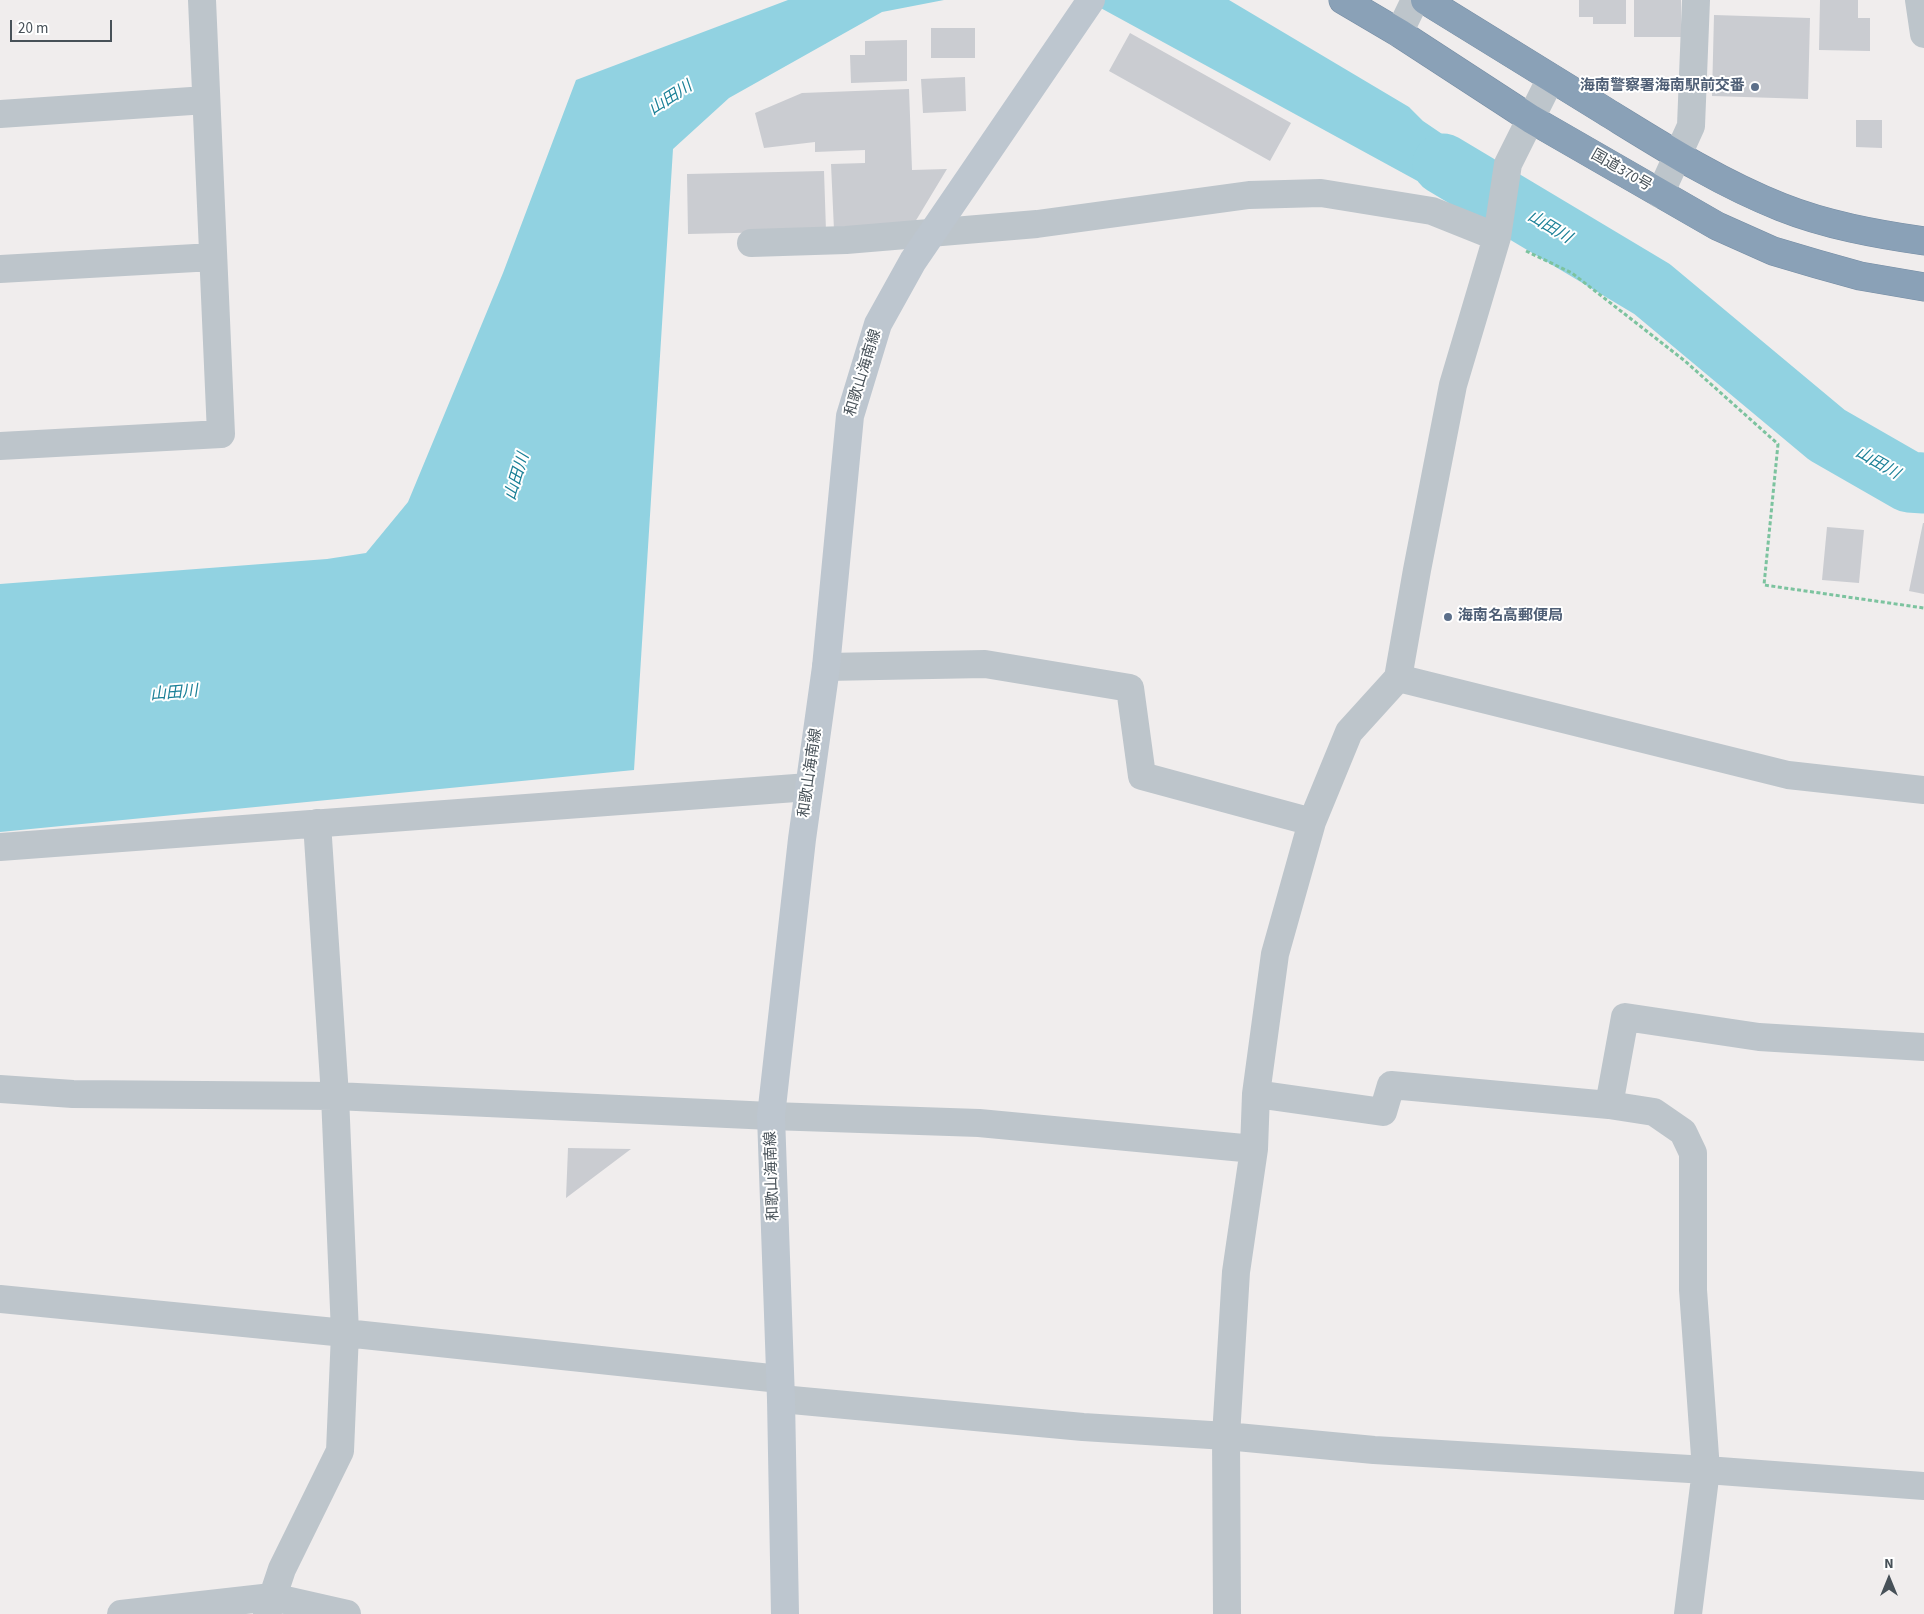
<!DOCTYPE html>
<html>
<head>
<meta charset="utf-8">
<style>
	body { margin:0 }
	#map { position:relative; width:1924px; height:1614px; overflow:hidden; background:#f0eded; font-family:"Source Sans 3",sans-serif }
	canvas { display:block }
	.north { position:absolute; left:1864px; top:1554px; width:50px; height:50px; -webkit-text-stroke:4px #fff; paint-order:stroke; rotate:0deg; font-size:14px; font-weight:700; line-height:20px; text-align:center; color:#475158 }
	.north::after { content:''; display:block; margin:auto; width:18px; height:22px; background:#475158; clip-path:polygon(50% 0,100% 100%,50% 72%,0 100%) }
	.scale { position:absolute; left:10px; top:20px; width:102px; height:22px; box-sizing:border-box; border:2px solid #475158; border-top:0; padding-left:6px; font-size:15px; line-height:18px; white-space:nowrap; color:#475158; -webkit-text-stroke:4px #fff; paint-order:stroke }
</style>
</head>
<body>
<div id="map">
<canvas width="1924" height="1614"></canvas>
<div class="north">N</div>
<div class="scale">20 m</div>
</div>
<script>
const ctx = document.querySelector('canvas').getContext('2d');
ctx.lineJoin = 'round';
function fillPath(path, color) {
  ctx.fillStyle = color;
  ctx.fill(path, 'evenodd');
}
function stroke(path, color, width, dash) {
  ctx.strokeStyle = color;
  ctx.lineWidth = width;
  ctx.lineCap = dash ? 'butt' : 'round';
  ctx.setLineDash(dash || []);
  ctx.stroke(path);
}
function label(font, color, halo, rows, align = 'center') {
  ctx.font = font + ' "Source Sans 3","Noto Sans JP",sans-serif';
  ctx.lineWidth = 4;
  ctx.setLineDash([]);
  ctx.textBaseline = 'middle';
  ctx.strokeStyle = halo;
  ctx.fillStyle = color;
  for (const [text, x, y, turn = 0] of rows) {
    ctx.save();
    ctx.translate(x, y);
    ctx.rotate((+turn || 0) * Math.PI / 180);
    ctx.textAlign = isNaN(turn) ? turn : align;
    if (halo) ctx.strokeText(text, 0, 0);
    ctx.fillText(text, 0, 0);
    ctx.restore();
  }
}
const water = new Path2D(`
	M788,0H944L882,12L729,98L673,149L634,770L0,832V584L327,559L366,553L408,502L503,273L576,80Z
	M1086,0H1229L1409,107L1423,121L1495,170L1489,220Z`);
const river = new Path2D(`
	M1443,164L1652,289L1827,435L1909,482L1924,483`);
const building = new Path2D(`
	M1579,0H1626V24H1593V17H1579Z
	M1634,0H1681V37H1634Z
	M1820,0H1858V18H1870V51L1819,50Z
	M1714,15L1810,18L1808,99L1712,96Z
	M931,28H975V58H931Z
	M1130,33L1291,123L1270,161L1109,71Z
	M907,40V81L851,83L850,55H865V41Z
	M965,77L966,111L923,113L921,79Z
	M909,89L912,170L947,169L912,227L834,230L831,164L865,163V150L815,152V142L764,148L755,113L802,93Z
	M1856,120H1882V148L1856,147Z
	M824,171L826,231L688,234L687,174Z
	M1923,523H1924V594L1909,591Z
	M1827,527L1864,530L1859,583L1822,580Z
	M568,1148L631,1149L566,1198Z`);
const path = new Path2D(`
	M1526,251L1572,273L1685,361L1778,444L1764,585L1924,608`);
const street = new Path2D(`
	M1919,0L1924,34
	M1399,33L1415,0
	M0,114L206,100
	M1660,194L1691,126L1696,0
	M751,243L846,240L1037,224L1249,195L1321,193L1432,211L1497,237
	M0,269L213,257
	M0,446L221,434L202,0
	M826,667L985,664L1130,688L1142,776L1312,822
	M1398,678L1788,775L1924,790
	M0,847L809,787
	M0,1089L73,1094L335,1096L771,1116L979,1123L1254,1149
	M1256,1094L1383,1112L1391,1085L1609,1105L1625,1017L1759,1037L1924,1047
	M1609,1105L1654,1112L1683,1132L1693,1153V1290L1706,1470L1688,1614
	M0,1299L345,1333L335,1096L317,823
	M781,1399L1083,1427L1226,1436L1374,1450L1706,1470L1924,1486
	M121,1614L272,1597L347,1614
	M267,1614L282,1569L340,1451L345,1333L780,1379
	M1227,1614L1226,1436L1236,1272L1254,1149L1256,1094L1275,954L1312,822L1349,732L1398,678L1417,570L1453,385L1497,237L1508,164L1551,78`);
const secondary = new Path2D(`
	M785,1614L781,1399L771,1116L802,839L826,667L850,416L878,324L913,261L1091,0`);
const highway = new Path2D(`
	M1343,0L1399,33L1531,119L1717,226L1773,251L1817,264L1860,276L1924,287
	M1425,0C1485,37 1545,74 1605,111C1662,146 1718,182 1781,207C1826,225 1876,234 1924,241`);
const markers = [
	[1755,87,5,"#5c6f8a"],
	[1448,617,5,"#5c6f8a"]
];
const serviceNames = [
	["海南警察署海南駅前交番",1745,87],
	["海南名高郵便局",1458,617,"left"]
];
const streetNames = [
	["国道370号",1621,171,30],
	["和歌山海南線",864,373,-73],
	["和歌山海南線",811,773,-82],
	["和歌山海南線",773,1176,-92]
];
const waterNames = [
	["山田川",671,99,-33],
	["山田川",1549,228,31],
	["山田川",1877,464,30],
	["山田川",518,477,-73],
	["山田川",174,694,-5]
];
fillPath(water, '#91d2e1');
stroke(river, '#91d2e1', 61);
fillPath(building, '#caccd1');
stroke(highway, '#758ca3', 29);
stroke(path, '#7cc39f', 3, [4, 2.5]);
stroke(street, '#bdc5cb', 28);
stroke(secondary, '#bdc6cf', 28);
stroke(highway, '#8aa1b7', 28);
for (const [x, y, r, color] of markers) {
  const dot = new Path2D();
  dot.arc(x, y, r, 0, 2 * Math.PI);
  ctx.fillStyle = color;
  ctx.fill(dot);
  stroke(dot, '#fff', 2);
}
label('bold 15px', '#4e5e75', '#fff', serviceNames, 'right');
label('15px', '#475158', '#fff', streetNames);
label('italic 16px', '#1b8097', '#fff', waterNames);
</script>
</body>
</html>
